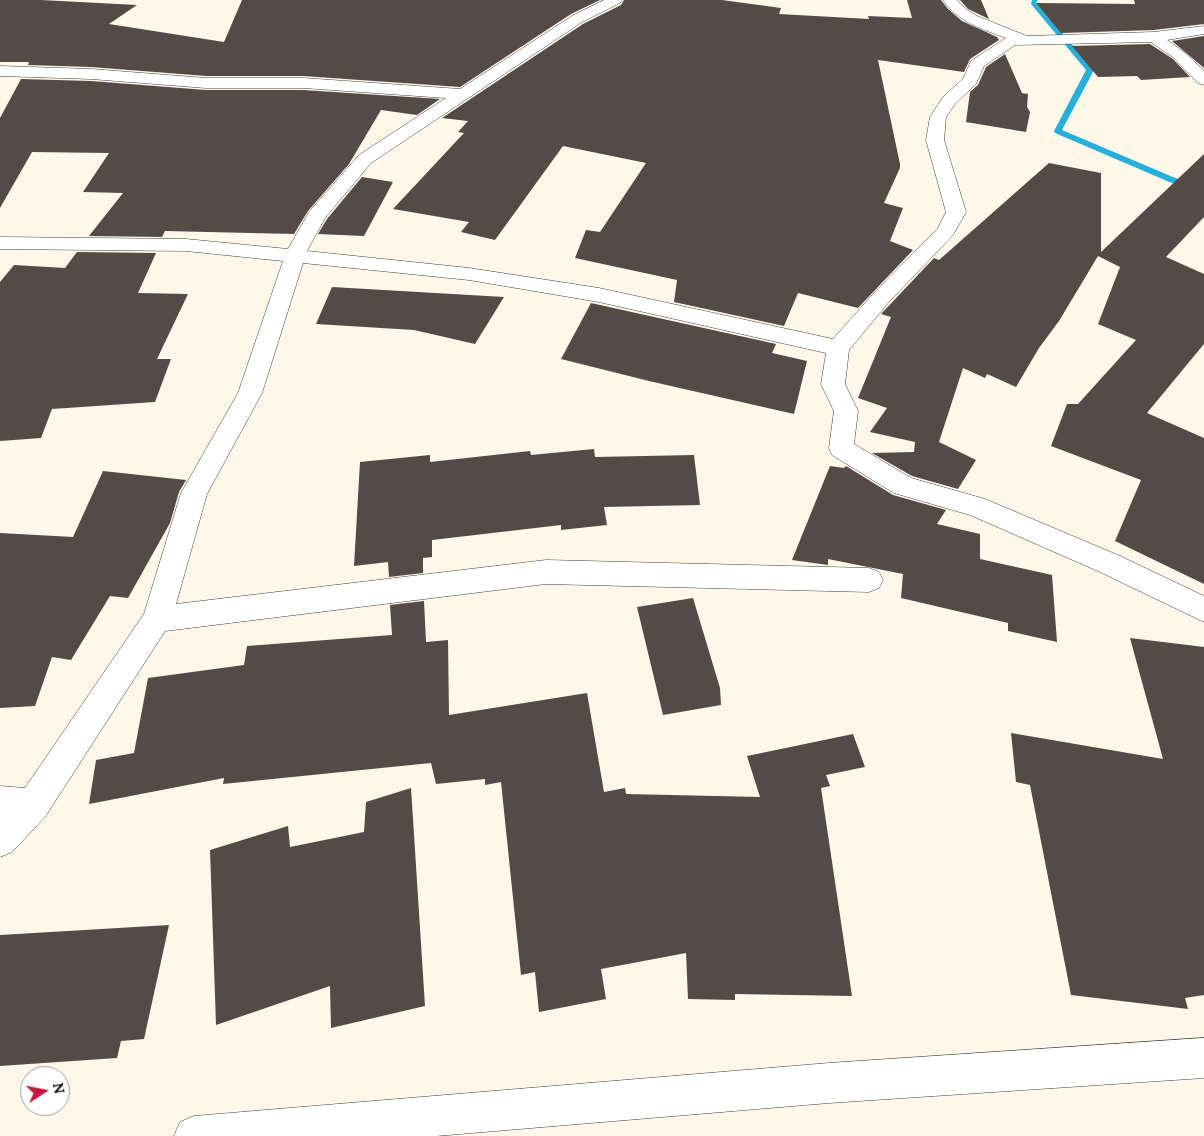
<!DOCTYPE html>
<html>
<head>
<meta charset="utf-8">
<style>
	body { margin:0 }
	#map { position:relative; width:1204px; height:1136px; overflow:hidden; background:#fff7e9; font-family:Lora,serif }
	canvas { display:block }
	.north { position:absolute; left:20px; top:1066px; width:50px; height:50px; box-sizing:border-box; background:#fff; border:1px solid #9d9d9d; border-radius:50%; rotate:79deg; font-size:14px; font-weight:700; line-height:20px; text-align:center; color:#0b0b0b }
	.north::after { content:''; display:block; margin:auto; width:18px; height:22px; background:#c8163a; clip-path:polygon(50% 0,100% 100%,50% 72%,0 100%) }
</style>
</head>
<body>
<div id="map">
<canvas width="1204" height="1136"></canvas>
<div class="north">N</div>
</div>
<script>
const ctx = document.querySelector('canvas').getContext('2d');
ctx.lineJoin = 'round';
function fillPath(path, color) {
  ctx.fillStyle = color;
  ctx.fill(path, 'evenodd');
}
function stroke(path, color, width, dash) {
  ctx.strokeStyle = color;
  ctx.lineWidth = width;
  ctx.lineCap = dash ? 'butt' : 'round';
  ctx.setLineDash(dash || []);
  ctx.stroke(path);
}
const stream = new Path2D(`
	M1032,0H1038L1036,3L1094,70L1062,130L1173,177L1204,188V194L1167,181L1055,133L1054,131L1086,70L1031,4Z`);
const building = new Path2D(`
	M0,0H41L137,5L109,24L224,42L242,0H600L571,14L460,87L303,76H206L91,67L28,65L29,62H0Z
	M624,0H722L781,8L779,14L869,19L868,16L912,18L907,0H941L948,9L962,21L997,37L999,40L970,59L964,72L878,60L900,164V168L884,203L903,208L890,241L913,250L858,308L798,293L784,326L674,302L677,280L575,258L586,230L600,232L646,163L563,146L495,240L461,232L469,222L393,209L464,133L458,132L468,121L442,118L583,24L621,5Z
	M960,0H981L989,19L968,9Z
	M1134,0H1204V24L1154,30L1061,33L1036,3L1135,4Z
	M1204,36V68L1172,41Z
	M1150,44L1173,59L1190,77L1141,80L1137,76L1098,77L1072,46Z
	M1005,54L1022,93L1028,94L1027,107L1030,112L1026,132L966,122L970,92L978,85L986,67Z
	M21,79L91,81L206,90H303L440,99L417,115L381,110L349,164L308,211L294,234L165,231L162,237L89,236L123,193L83,192L109,153L32,152L0,208V118Z
	M1204,154V217L1166,257L1204,274V344L1147,413L1204,438V584L1115,541L1141,480L1051,446L1067,404H1078L1136,340L1098,324L1120,267L1098,256L1059,321L1039,348L1016,387L987,374L985,378L963,368L939,442L976,460L958,489L912,476L872,453L914,452L915,442L870,432L887,408L858,398L891,317L881,314L934,258L939,260L1049,163L1101,173V252Z
	M362,177L393,182L364,236L318,234L327,219Z
	M77,252L156,253L138,293L188,294L157,359H171L155,402L52,409L41,438L0,441V282L14,265L65,268Z
	M332,287L504,297L475,344L414,330L316,324Z
	M591,303L776,344L772,353L807,361L794,414L649,381L561,359Z
	M594,449L595,457L694,455L700,505L604,507L607,525L561,530V525L432,540V557L423,558V573L389,577L388,562L354,566L360,462L430,455V462L530,451L531,455Z
	M830,466L844,468L846,466L893,495L946,510L937,524L980,534V559L1052,575L1057,642L1008,631V623L901,598L903,574L828,559V565L792,560Z
	M103,471L186,480L179,492L170,523L128,598L110,596L71,660L52,657L35,706L0,708V533L73,537Z
	M693,598L720,688L721,705L663,715L637,607Z
	M424,601L426,642L448,640L449,715L587,693L604,792L625,788L626,794L760,797L747,756L853,734L865,767L826,775L830,786L821,788L852,996L735,994V1000L688,999L686,953L601,969L606,999L539,1012L535,972L521,975L501,782L485,785V779L436,784L431,763L223,784L224,778L89,804L96,760L134,753L148,678L244,665L247,646L392,635L390,605Z
	M1130,638L1204,647V995L1185,998L1188,1009L1071,995L1030,785L1016,782L1011,733L1163,759Z
	M411,788L425,1006L331,1028L330,986L216,1025L210,850L288,826L290,847L364,832L366,802Z
	M169,925L144,1039L121,1041L117,1058L0,1066V935Z`);
const street = new Path2D(`
	M604,0H622L620,3L582,22L371,163L325,218L307,251L469,268L599,288L833,339L874,293L938,228L946,212L926,140L930,117L943,97L963,79L971,61L1006,38C982,29 958,22 943,0H957L967,10L977,16L1027,36L1154,32L1204,26V34L1167,40L1184,52L1204,71V85L1198,83L1174,58L1151,42L1015,45L984,66L976,84L955,104L946,117L944,140L966,212L953,235L888,303L849,350L845,384L858,411L854,444L911,478L985,499L1120,556L1204,596V622L1100,572L970,515L894,493L832,455L829,448L834,411L821,384L826,353L599,302L469,280L303,263L262,393L207,494L176,604L546,560L869,568L879,572L883,580L879,588L869,592L546,584L165,631L45,817L12,852L0,857V786L25,788L144,614L181,493L238,393L283,261L186,251L0,249V237L186,239L288,249L309,212L359,155L446,98L303,88H206L91,79L0,76V66L91,69L206,78H303L460,89L572,16Z
	M1204,1038V1078L829,1103L436,1136H174L180,1122L194,1116L829,1063Z`);
fillPath(stream, '#27afdb');
fillPath(building, '#554a46');
stroke(street, '#3e3e3e', 1);
fillPath(street, '#fff');
</script>
</body>
</html>
